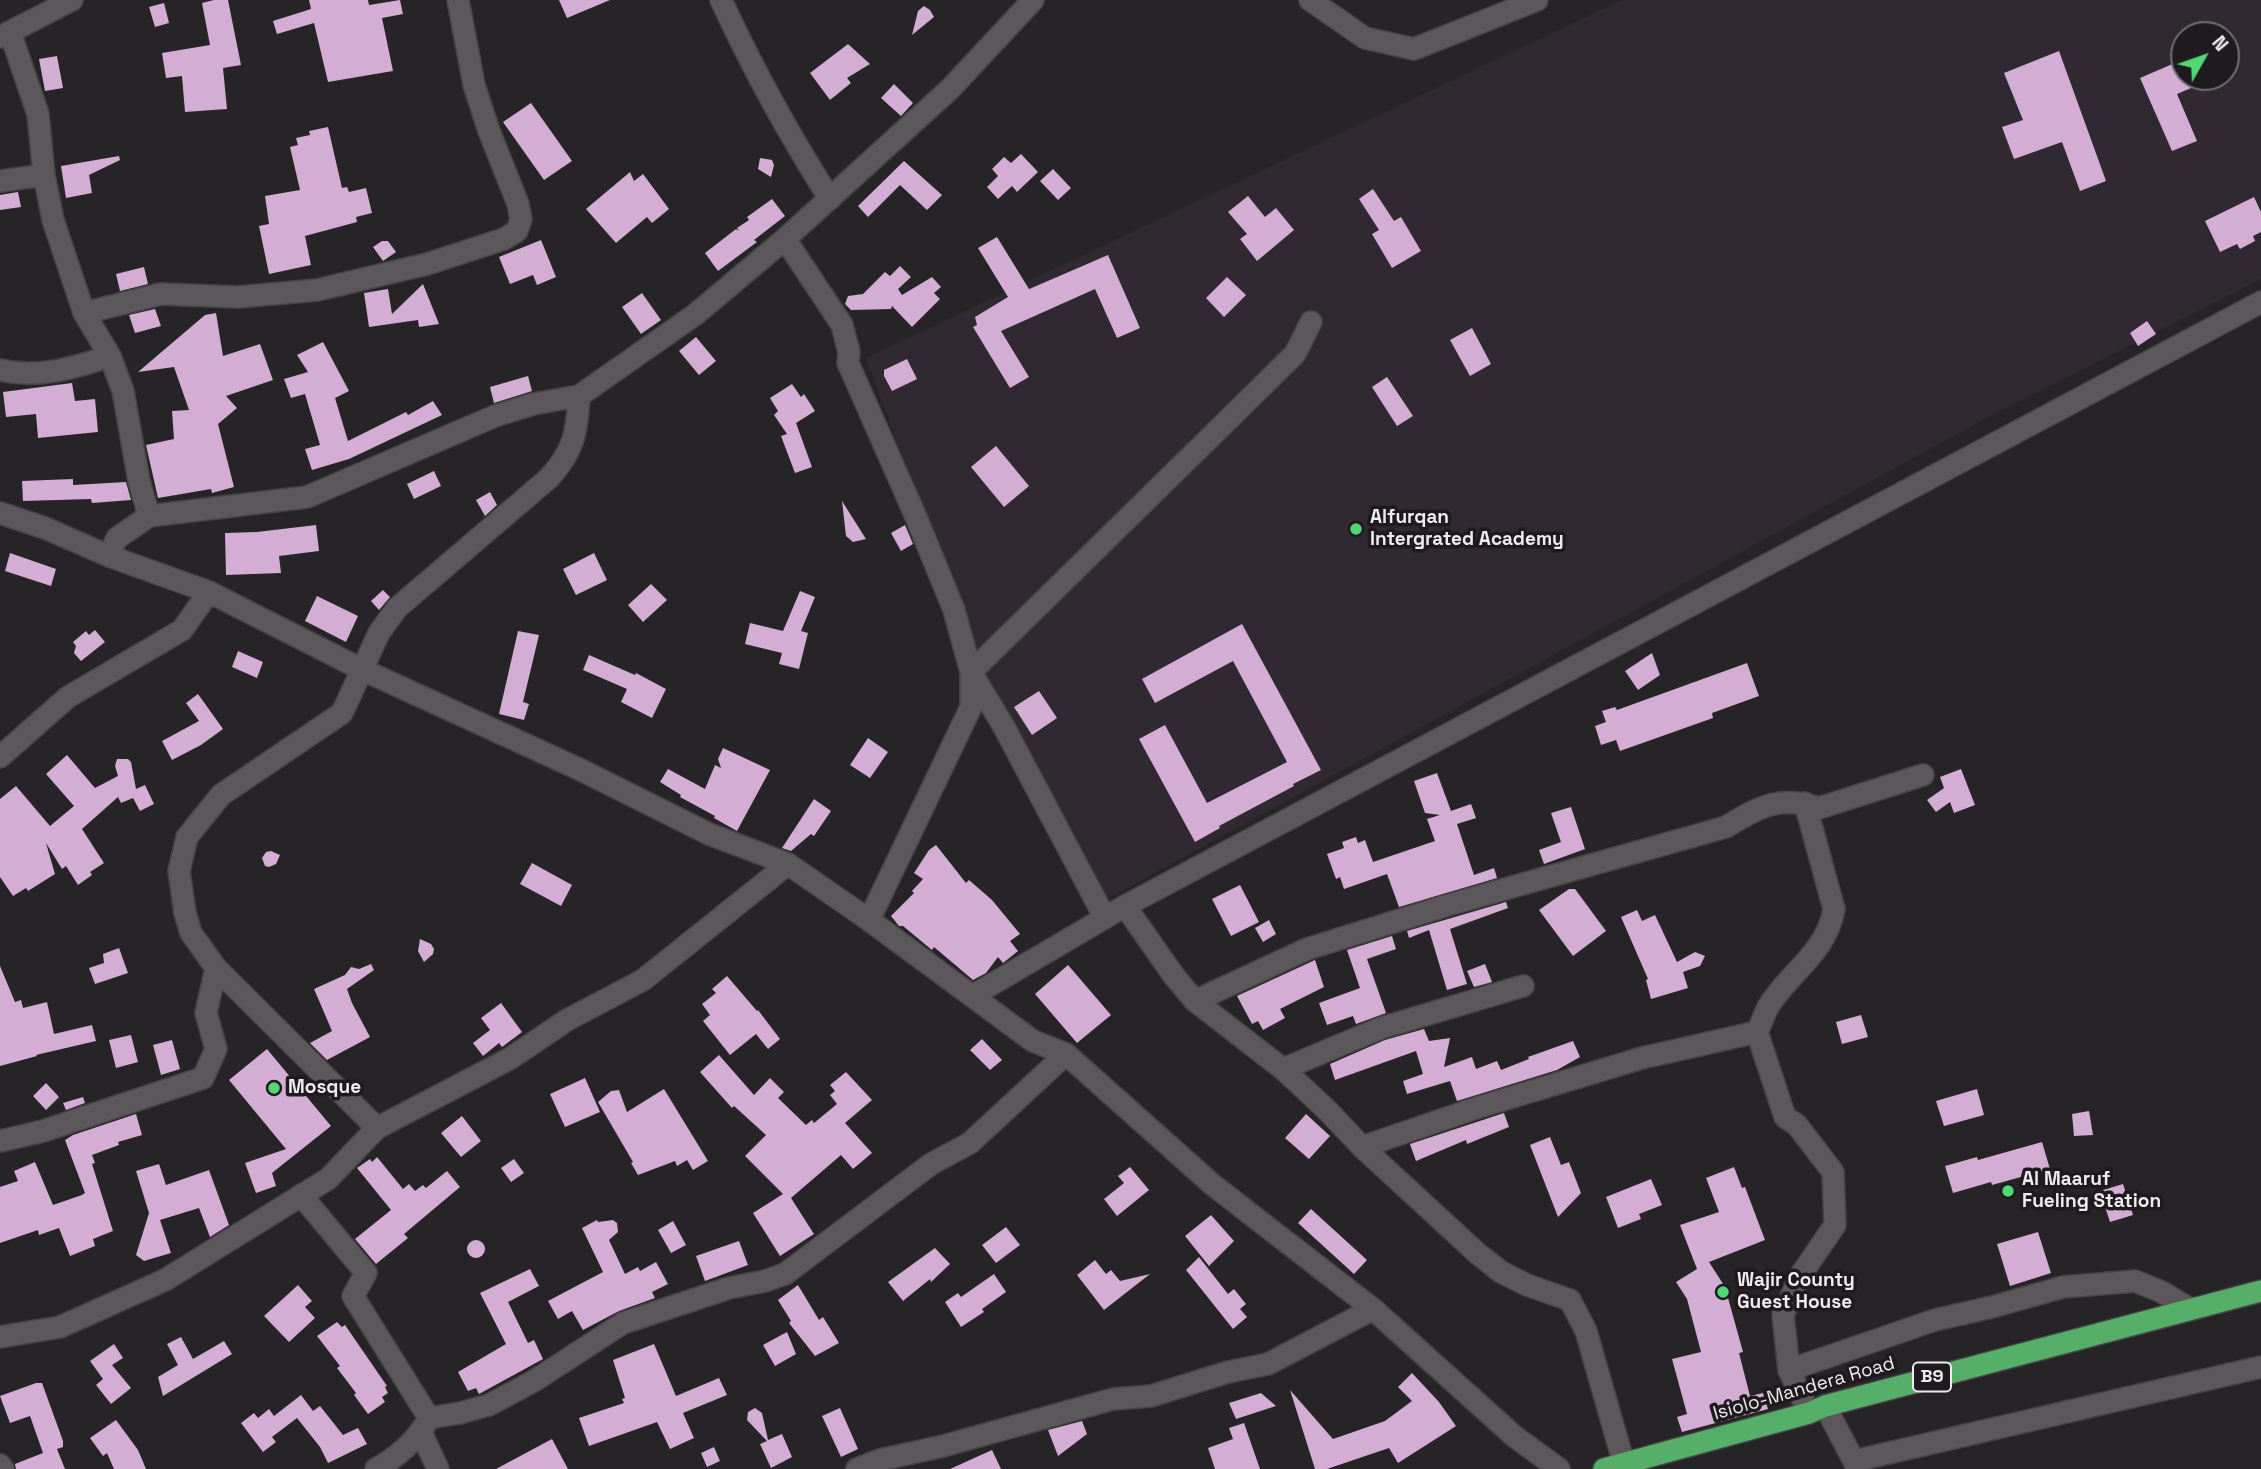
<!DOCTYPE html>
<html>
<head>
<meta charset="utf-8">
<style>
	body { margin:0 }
	#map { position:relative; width:2261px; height:1469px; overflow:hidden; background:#272427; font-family:"Space Grotesk",sans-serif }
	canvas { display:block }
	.north { position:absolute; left:2170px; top:21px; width:70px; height:70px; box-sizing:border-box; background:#1e1a1e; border:2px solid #716e71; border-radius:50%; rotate:50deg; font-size:19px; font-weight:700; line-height:28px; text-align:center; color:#eeecee }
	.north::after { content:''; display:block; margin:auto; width:24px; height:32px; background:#52d673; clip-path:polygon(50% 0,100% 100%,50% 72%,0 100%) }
</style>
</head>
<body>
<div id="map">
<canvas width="2261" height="1469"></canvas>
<div class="north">N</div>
</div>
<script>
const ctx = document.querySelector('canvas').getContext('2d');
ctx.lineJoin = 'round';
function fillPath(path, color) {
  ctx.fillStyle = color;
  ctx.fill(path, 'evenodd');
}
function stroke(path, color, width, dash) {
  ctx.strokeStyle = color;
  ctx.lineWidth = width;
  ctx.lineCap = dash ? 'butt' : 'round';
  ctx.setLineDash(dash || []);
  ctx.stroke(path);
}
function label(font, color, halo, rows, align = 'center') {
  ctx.font = font + ' "Space Grotesk",sans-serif';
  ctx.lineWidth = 7;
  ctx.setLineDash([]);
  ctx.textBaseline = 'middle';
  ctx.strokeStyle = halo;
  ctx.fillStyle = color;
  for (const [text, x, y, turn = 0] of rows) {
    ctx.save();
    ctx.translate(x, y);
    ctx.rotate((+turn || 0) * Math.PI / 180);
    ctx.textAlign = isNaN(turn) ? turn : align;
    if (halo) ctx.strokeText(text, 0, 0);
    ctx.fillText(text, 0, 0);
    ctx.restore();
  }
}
const built = new Path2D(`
	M1622,0H2261V279L1981,421L1105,900L972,647L866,358ZM2184,35H2226V77H2184Z`);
const building = new Path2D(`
	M214,0H228L241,65L223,68L227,109L185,112L182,76L166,78L162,53L210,45L202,3Z
	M309,0H368L369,5L400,0L403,14L382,18L393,71L328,82L314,23L277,34L273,21L311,9Z
	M559,0H610L567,18Z
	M164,3L169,23L155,27L149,7Z
	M924,6L930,10L934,17L912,35L918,11Z
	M848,44L870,64L847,78L851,83L830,100L810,73Z
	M2059,51L2106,181L2080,191L2062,142L2014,159L2002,127L2023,120L2004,73Z
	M57,56L63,88L45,91L39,59Z
	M2184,59V77H2217L2177,94L2197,141L2172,151L2140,78Z
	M894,84L913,103L901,116L881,98Z
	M531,103L572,161L544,180L503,122Z
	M328,127L342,188L347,187L349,192L366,188L372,213L356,217L357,222L305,236L311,265L269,274L259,226L269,224L265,196L300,190L290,147L298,145L296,138L310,135L309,131Z
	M1021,154L1038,172L1017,192L1012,186L998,199L987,187L998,176L992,169L1004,157L1011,163Z
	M119,156L120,160L89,175L92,193L66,198L61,166Z
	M760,158L772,160L774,165L771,177L758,169Z
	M904,161L942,195L927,210L900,185L868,217L858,206Z
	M1053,169L1071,188L1058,200L1040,181Z
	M630,172L634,181L643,174L669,209L652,223L647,217L616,243L586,209Z
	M1373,189L1394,221L1401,217L1421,251L1392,268L1372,234L1379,230L1359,199Z
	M18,192L21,207L0,210V195Z
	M1248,196L1265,217L1276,208L1294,230L1257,261L1240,239L1247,234L1228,212Z
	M2254,197L2261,212V232L2253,236L2255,241L2240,249L2237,244L2220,252L2205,221Z
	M772,199L785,216L754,240L757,242L718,271L705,253L736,229L739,231L737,228L749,220L747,217Z
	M997,237L1029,289L1027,290L1108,255L1140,328L1117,338L1095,289L1001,331L1029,377L1010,388L973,327L977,325L975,317L1008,297L978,248Z
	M541,240L556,277L537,285L533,275L510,284L499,257Z
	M382,241H388L396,252L383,261L373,247Z
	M900,266L911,277L898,289L902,295L932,277L941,287L934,293L940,299L912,327L892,306L891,309L851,310L845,304L848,296L863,294L885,272L890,276Z
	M144,267L148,284L120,291L116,274Z
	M1227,277L1246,295L1224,317L1206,298Z
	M423,284L439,324L419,327L418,320L369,327L364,293L388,289L392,314Z
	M642,293L661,320L641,334L622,307Z
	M155,309L161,326L135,333L129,315Z
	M216,313L223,356L260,344L273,380L226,396L237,408L218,424L234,487L212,493L211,489L158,498L146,445L174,439L172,411L189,410L174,367L138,372L205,315Z
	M2147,321L2156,334L2138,346L2130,333Z
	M1472,328L1491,364L1470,376L1450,340Z
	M696,337L716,361L699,375L679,351Z
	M323,342L349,391L335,398L348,441L406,412L408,415L433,401L442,415L349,459L312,470L305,449L320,445L305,394L291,398L284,379L308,372L297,355Z
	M907,359L917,379L892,391L884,376V370Z
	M528,376L532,391L494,403L490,387Z
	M1387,377L1413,416L1397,426L1372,387Z
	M72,383L75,401L95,399L98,432L38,438L36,414L6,417L3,392Z
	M792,384L801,397L804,394L815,411L796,423L812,467L795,473L781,436L787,434L774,415L778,411L770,398Z
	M996,446L1029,486L1004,507L971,467Z
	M434,471L441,486L414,499L407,484Z
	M73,479V485L126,482L131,500L92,503L91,499L23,501L22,481Z
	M490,492L497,505L485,516L476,500Z
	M842,501L866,539L853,542L846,536Z
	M316,525L319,551L279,556L281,573L226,575L225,533L257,532Z
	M905,525L913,544L901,551L891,533Z
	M10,553L56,569L51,586L5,571Z
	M594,553L607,580L576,595L563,569Z
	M651,584L667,600L643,622L628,605Z
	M383,590L390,597L379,610L371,601Z
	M800,591L815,597L801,631L808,633L799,669L779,664L782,653L745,644L750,623L783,631Z
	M317,596L358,616L346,642L305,621Z
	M1242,624L1321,770L1293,784L1294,786L1219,826L1220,828L1195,842L1139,739L1165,725L1207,803L1287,762L1233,661L1155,703L1142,679Z
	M95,630L105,642L81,661L74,653L76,646L73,642L86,631L89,635Z
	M518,631L539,635L523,702L529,704L524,720L499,714Z
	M238,651L263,662L257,678L232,667Z
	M1652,653L1660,675L1638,690L1625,671Z
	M589,655L635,675L636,673L666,689L652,718L621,702L627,689L583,670Z
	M1747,663L1759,696L1712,713L1713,718L1620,751L1616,740L1601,745L1595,726L1606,722L1602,711L1615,707L1617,710Z
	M1039,691L1057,718L1032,735L1014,707Z
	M198,694L223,729L201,745L172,760L162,741L199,721L186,703Z
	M868,738L888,752L870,778L850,765Z
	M723,748L770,770L737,831L714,818L715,816L680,797L681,795L660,782L668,769L705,789L715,765L721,768L718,759Z
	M67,755L95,788L118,776L115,766L117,759H128L131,762L136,789L145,785L154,804L140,811L133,798L121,803L118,797L82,829L104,863L90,872L92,875L78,885L66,866L62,869L46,843L55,874L28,891L26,888L13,896L0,877V799L16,786L50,826L74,806L46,774Z
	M1961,769L1975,805L1954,813L1950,802L1936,812L1927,800L1944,788L1940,777Z
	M1437,773L1451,811L1471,804L1476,818L1457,824L1474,875L1494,868L1497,878L1399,907L1387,874L1344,889L1340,877L1336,879L1327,854L1344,848L1342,842L1356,837L1358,843L1365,840L1373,862L1435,841L1427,819L1440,815L1425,813L1414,781Z
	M814,799L831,811L814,836L811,834L791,851L782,848Z
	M1571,807L1585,849L1544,864L1539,850L1561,842L1551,813Z
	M936,845L966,883L969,880L992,900L1020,934L1010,941L1018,951L1003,963L998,957L986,973L973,980L934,947L932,950L903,926H899L891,916L914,893L912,891L923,879L914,873L929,850Z
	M271,851L280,855L276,864L269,867L265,866L262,858L266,852Z
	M532,863L572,885L561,906L520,884Z
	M1240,885L1259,922L1231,936L1212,899Z
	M1569,889H1575L1606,931L1573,956L1539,910Z
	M1506,902L1508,908L1450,929L1467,984L1447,990L1429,930L1409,938L1407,931Z
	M1637,910L1642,921L1655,915L1677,962L1695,952L1705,956L1700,966L1683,972L1688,988L1651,999L1646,980L1648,979L1621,917Z
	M1269,920L1276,934L1263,942L1255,928Z
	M1392,936L1396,949L1367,959L1386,1013L1356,1024L1353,1016L1327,1025L1319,1003L1360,988L1347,950Z
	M420,939L431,944L434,949L433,954L424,962L418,951Z
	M119,948L128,973L95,984L89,968L104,963L103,954Z
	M1315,960L1324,987L1280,1009L1285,1018L1263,1030L1258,1021L1252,1024L1237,996Z
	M371,964L374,970L347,989L352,1003L370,1037L327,1060L310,1043L332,1031L314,989L345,975L351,967L359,969Z
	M1485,964L1492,982L1474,987L1467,971Z
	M1068,965L1111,1015L1077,1043L1035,994Z
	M0,966L15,1002L21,1000L23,1008L47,1002L54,1034L92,1025L96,1041L36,1055L37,1056L0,1066Z
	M727,976L757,1011L758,1010L780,1039L768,1049L756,1034L730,1055L703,1021L710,1015L702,1004L716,993L712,989Z
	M501,1003L522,1032L502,1047L499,1043L483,1056L473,1043L490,1030L481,1018Z
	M1861,1015L1868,1037L1842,1044L1836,1022Z
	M1424,1029L1429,1041L1450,1038L1444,1067L1472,1057L1476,1069L1497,1061L1501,1070L1529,1059L1528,1057L1573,1041L1580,1057L1557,1070L1457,1101L1450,1081L1407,1094L1403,1081L1423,1074L1416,1051L1335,1080L1330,1064L1385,1040Z
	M131,1035L138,1062L116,1068L109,1040Z
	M982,1039L1002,1060L990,1070L970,1050Z
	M172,1040L180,1069L161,1075L153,1045Z
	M267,1049L331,1126L272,1173L276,1186L256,1193L245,1163L286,1149L229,1080Z
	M719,1055L754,1095L770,1078L784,1092L778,1098L806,1125L812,1120L814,1123L837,1104L830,1095L835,1091L830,1085L846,1072L872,1100L845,1123L872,1153L853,1169L841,1155L791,1198L814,1234L780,1256L753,1213L783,1194L745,1156L766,1135L734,1106L732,1108L700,1072Z
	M585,1078L600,1112L565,1127L550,1094Z
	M46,1083L59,1097L46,1110L33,1096Z
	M664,1089L708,1161L693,1170L687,1160L677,1166L675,1161L638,1175L631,1163L633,1162L598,1102L611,1091L619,1090L627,1112Z
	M1977,1089L1984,1115L1944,1126L1936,1101Z
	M83,1097L85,1103L66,1110L63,1103Z
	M2089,1111L2093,1135L2074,1136L2072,1114Z
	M1504,1113L1509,1127L1467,1144L1466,1140L1416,1161L1410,1144Z
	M136,1114L142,1135L118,1142L119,1145L92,1155L95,1163L92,1164L113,1231L93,1239L95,1246L70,1256L59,1228L39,1235L38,1230L0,1243V1187L18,1181L14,1171L35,1162L53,1205L82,1195L85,1193L65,1140L73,1135Z
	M1306,1114L1330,1136L1309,1159L1285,1138Z
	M462,1116L481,1141L461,1157L441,1133Z
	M1550,1137L1561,1165L1569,1162L1581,1193L1558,1217L1530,1145Z
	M2042,1142L2050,1169L1992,1185L1991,1182L1953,1193L1945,1166L1977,1157L1978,1160Z
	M377,1157L403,1189L409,1184L415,1191L423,1185L426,1188L447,1171L460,1187L404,1234L408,1238L376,1264L355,1239L391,1210L357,1168L370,1159L372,1162Z
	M514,1159L524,1173L511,1182L501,1168Z
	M159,1164L166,1185L209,1170L229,1225L210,1237L199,1208L160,1220L171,1253L144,1261L136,1255L149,1213L136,1171Z
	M1130,1167L1149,1190L1117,1216L1104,1199L1124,1183L1118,1176Z
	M1734,1167L1742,1188L1745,1187L1765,1240L1709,1262L1725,1287L1743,1352L1739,1353L1750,1396L1763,1393L1768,1409L1682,1432L1677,1417L1687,1414L1672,1359L1701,1352L1687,1299L1676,1282L1697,1269L1680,1225L1719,1212L1706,1178Z
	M1651,1179L1662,1205L1639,1214L1641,1219L1618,1228L1606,1197Z
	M2123,1184L2133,1215L2110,1222L2100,1191Z
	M1311,1209L1367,1260L1354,1274L1298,1223Z
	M1211,1215L1234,1241L1209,1266L1185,1236Z
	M597,1220L598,1222L613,1220L617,1223L618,1232L609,1240L625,1274L638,1267L640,1271L656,1262L668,1284L652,1292L655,1298L619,1311L583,1330L572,1311L558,1319L548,1301L603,1272L582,1228Z
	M673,1221L686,1245L671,1253L658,1230Z
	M1006,1227L1020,1245L996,1263L982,1245Z
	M2038,1232L2051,1273L2010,1286L1997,1244Z
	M467 1249a9 9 0 1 1 18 0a9 9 0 1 1-18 0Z
	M739,1241L748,1265L705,1281L696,1256Z
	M935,1248L950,1264L931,1282L930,1279L903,1301L888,1282Z
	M1199,1257L1228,1294L1234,1289L1246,1304L1240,1309L1247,1317L1233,1329L1186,1270Z
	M1095,1260L1106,1274L1111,1270L1120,1281L1150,1274L1104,1310L1077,1275Z
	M530,1269L539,1286L508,1302L528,1343L534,1340L543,1359L479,1394L476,1388L468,1391L458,1372L506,1344L480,1293Z
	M994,1274L1006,1292L982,1309L984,1312L961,1327L945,1302L958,1293L961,1297Z
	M298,1285L312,1301L305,1307L315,1318L289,1342L264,1316Z
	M798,1285L819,1320L823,1317L839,1343L815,1356L789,1323L791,1321L778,1300Z
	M337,1322L342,1327L345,1325L387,1386L385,1387L388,1393L382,1397L385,1402L368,1414L354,1395L356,1393L337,1368L340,1366L317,1336Z
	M787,1332L796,1354L775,1366L763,1345Z
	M181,1337L193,1359L224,1341L232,1354L163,1396L158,1377L178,1365L167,1344Z
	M114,1344L123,1358L112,1365L131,1388L111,1404L96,1385L103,1379L90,1361Z
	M654,1344L676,1396L719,1378L727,1395L683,1413L694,1438L670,1449L657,1422L589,1446L579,1418L624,1403L622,1399L625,1398L613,1360Z
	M1412,1373L1439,1402L1456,1426L1398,1463L1389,1448L1327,1469H1315L1290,1390L1333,1439L1385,1421L1412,1401L1398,1387Z
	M36,1383H42L63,1441V1447L57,1449L65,1469H16L15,1464L43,1453L30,1416L10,1423L0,1396Z
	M1261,1393L1276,1406L1236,1419L1229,1403Z
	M301,1395L313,1411L320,1406L343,1435L358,1428L367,1444L328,1463L320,1447L297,1418L272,1437L276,1442L263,1452L241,1423L254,1413L258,1418L269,1409L274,1416Z
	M755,1408L762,1413L768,1440L782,1434L792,1457L771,1468L760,1444L767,1441L747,1420L748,1412Z
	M840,1408L858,1449L841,1457L822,1416Z
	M116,1420L138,1450L146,1469H114L107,1453L103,1456L90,1438Z
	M1082,1421L1087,1434L1058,1456L1048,1430Z
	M1244,1423L1260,1469H1215L1208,1448L1233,1439L1229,1428Z
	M552,1439L568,1469H496Z
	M714,1447L720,1461L707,1467L701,1453Z
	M992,1450L1001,1469H950Z`);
const minor = new Path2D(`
	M721,0C753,69 789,135 830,199
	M1310,0L1365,38L1414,49L1537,0
	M10,32L38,114L44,175L53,220L84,313L110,356L123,391L139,481L149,516
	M0,37L72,0
	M0,181L44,175
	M785,239L842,325L849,352L848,363L916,517L954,610L971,672V707L869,920
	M84,313L161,294L238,297L317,290L427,264L504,239L517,231L521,219L518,204L489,131L474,85L458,0
	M0,370C38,379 74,368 110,356
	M0,513L45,528L109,556L209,592L361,669L581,770L709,834L788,864L869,920L1033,1041L1066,1054L1213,1185L1373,1309L1514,1436L1559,1469
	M109,556L117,538L149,516L307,497L495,416L533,404L579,396L696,314L785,239L950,89L1033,0
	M0,757L68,697L182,630L209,592
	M1805,803L1834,909C1826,954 1790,971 1768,1007C1764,1015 1761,1024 1757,1032L1785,1117L1797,1125L1833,1172L1835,1225L1800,1276L1783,1315L1789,1370L1809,1413
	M1125,906L1174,976L1195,1001L1283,1069L1328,1111L1362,1147L1477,1253L1501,1272L1527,1285L1570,1300L1586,1331L1624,1464
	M1105,918L1004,727L971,672L1295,354L1311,322
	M972,996L1125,906L2261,302
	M1195,1001L1307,949L1448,905L1726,827C1760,806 1780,795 1819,808L1923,775
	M1283,1069L1381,1028L1523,986
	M377,1128L216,968L191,933L185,913L179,871L187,837L221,795L342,713L379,633L397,608L549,478C574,451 577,432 579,396
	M0,1141L43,1131L203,1078L216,1049L206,1013L216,968
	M1362,1147L1476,1108L1642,1058L1757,1032
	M301,1195L366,1273L353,1296L429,1418
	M0,1337L60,1327L165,1280L328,1179L377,1128L511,1058L567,1020L643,980L788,864
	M1789,1370L1935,1320L1992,1307L2063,1287L2135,1281L2162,1292L2190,1309
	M1825,1406L1858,1469
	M421,1432L438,1469
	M1854,1461L2261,1367
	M0,1465L3,1469
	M376,1469C397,1457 418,1439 429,1418L460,1413L489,1405L534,1381L623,1323L729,1288L765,1281L785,1274L931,1164L970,1143L1066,1054
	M857,1469L880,1460L943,1446L1113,1399L1151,1396L1228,1372L1268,1364L1373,1309`);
const highway = new Path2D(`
	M1604,1469L1809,1413L1825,1406L2261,1291`);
const markers = [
	[1356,529,7,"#52d673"],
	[274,1088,7,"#52d673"],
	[2008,1191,7,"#52d673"],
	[1723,1292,7,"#52d673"]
];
const shields = [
	[1932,1377,38]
];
const shieldNames = [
	["B9",1932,1377]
];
const poiNames = [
	["Alfurqan",1370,518],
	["Intergrated Academy",1370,540],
	["Mosque",288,1088],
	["Al Maaruf",2022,1180],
	["Fueling Station",2022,1202],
	["Wajir County",1737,1281],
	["Guest House",1737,1303]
];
const streetNames = [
	["Isiolo-Mandera Road",1804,1389,-16]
];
fillPath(built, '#312931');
fillPath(building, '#d3add3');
stroke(minor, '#454345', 24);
stroke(highway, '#454345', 24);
stroke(minor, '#5b575b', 21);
stroke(highway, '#55af69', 21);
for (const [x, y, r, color] of markers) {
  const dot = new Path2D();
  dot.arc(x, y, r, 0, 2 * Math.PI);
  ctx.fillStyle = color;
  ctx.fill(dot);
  stroke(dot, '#1e1a1e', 2.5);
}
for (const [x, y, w] of shields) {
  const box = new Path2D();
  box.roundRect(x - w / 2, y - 14.5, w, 29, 5);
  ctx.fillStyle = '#1e1a1e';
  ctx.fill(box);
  stroke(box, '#eeecee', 2);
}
label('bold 18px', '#eeecee', null, shieldNames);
label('bold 19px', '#eeecee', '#1e1a1e', poiNames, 'left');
label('19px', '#eeecee', '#1e1a1e', streetNames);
</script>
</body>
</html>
